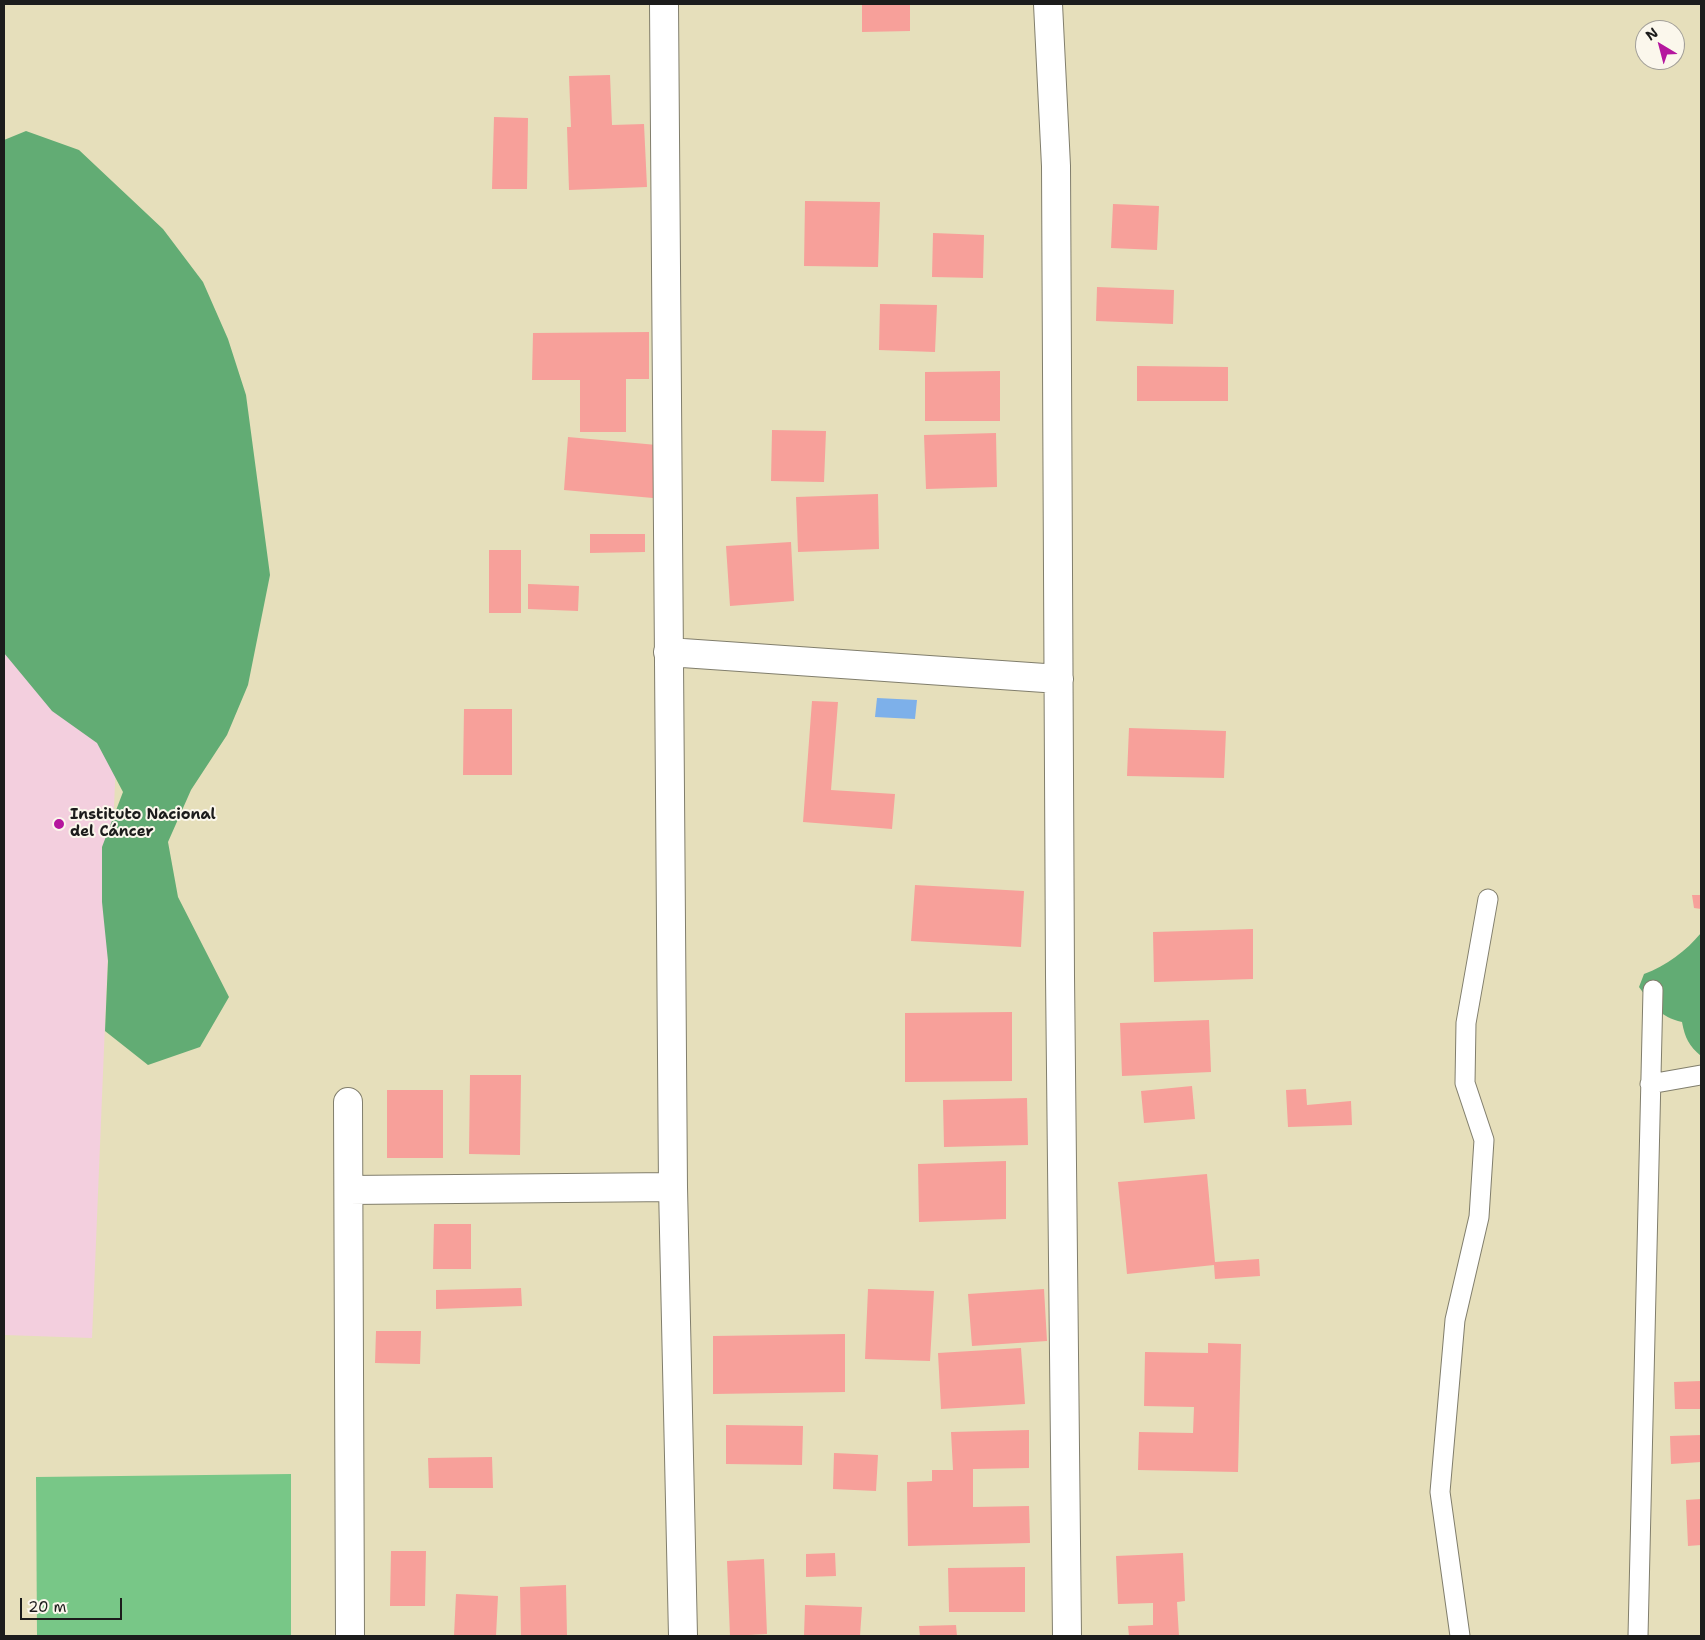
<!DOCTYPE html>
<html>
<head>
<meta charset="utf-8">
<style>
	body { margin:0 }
	#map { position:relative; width:1705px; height:1640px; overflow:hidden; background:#e6dfbb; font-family:"Shantell Sans",sans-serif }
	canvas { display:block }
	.frame { position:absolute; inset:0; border:5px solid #1c1c1c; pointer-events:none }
	.north { position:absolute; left:1635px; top:20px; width:50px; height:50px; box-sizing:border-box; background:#fbf7ec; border:1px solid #a29f99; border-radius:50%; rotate:323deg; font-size:14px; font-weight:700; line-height:20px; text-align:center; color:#1c1c1c }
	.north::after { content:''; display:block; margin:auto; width:18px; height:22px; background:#b5179e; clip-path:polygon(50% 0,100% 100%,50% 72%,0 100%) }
	.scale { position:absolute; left:20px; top:1598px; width:102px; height:22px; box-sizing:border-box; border:2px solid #1c1c1c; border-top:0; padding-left:6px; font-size:15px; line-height:18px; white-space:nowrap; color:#1c1c1c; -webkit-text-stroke:4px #fbf7ec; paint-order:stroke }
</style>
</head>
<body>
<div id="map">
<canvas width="1705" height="1640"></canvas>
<div class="frame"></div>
<div class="north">N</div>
<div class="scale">20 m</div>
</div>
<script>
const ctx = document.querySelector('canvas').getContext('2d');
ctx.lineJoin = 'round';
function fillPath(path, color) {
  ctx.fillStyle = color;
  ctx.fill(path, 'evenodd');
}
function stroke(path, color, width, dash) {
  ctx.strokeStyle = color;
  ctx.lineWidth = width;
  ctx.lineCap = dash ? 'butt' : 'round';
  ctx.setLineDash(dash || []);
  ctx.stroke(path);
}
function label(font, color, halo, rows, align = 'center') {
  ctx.font = font + ' "Shantell Sans",sans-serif';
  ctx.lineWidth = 4;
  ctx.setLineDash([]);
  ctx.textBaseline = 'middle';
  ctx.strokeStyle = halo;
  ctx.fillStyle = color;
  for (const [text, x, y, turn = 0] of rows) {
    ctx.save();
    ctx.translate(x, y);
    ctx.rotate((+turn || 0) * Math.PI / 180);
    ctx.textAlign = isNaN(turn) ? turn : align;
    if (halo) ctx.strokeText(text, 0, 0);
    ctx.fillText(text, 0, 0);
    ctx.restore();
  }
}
const built = new Path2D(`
	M4,596L120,662L92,1338L4,1335Z`);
const green = new Path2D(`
	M291,1474V1636H37L36,1477Z`);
const forest = new Path2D(`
	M26,131L79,150L163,229L203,282L228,339L246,395L270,575L248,685L227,735L191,790L168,842L178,897L229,997L200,1047L148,1065L105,1031L108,961L102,902V847L123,792L97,743L52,711L4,653V140Z
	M1701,933V1056C1689,1046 1685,1038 1682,1022C1660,1017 1652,1005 1639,987L1644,974C1666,966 1686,951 1701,933Z`);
const water = new Path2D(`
	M877,698L917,700L915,719L875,717Z`);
const building = new Path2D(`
	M862,4H910V31L862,32Z
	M610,75L612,125L644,124L647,187L569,190L567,127H571L569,76Z
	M494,117L528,118L527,189H492Z
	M805,201L880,202L878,267L804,266Z
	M1113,204L1159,206L1157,250L1111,248Z
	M933,233L984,235L983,278L932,277Z
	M1097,287L1174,290L1173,324L1096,321Z
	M880,304L937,305L935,352L879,350Z
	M649,332V379H626V432H580V380H532L533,333Z
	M1137,366L1228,367V401H1137Z
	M1000,371V421H925V372Z
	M772,430L826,431L824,482L771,481Z
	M996,433L997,487L926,489L924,435Z
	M568,437L657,445L653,498L564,490Z
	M878,494L879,549L798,552L796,497Z
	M590,534H645V552L590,553Z
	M791,542L794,601L730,606L726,546Z
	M489,550H521V613H489Z
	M528,584L579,586L578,611L528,609Z
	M812,701L838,702L831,790L895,794L892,829L803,822Z
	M464,709H512V775H463Z
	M1129,728L1226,731L1224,778L1127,776Z
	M915,885L1024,891L1021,947L911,941Z
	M1692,895H1701V909L1694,908Z
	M1253,929V979L1154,982L1153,932Z
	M1012,1012V1081L905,1082V1013Z
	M1209,1020L1211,1072L1122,1076L1120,1023Z
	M470,1075H521L520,1155L469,1154Z
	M1192,1086L1195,1119L1144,1123L1141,1091Z
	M1306,1089L1307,1105L1351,1101L1352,1125L1288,1127L1286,1090Z
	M387,1090H443V1158H387Z
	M1027,1098L1028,1145L944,1147L943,1100Z
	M1006,1161V1219L919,1222L918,1164Z
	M1207,1174L1215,1262L1259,1259L1260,1276L1215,1279L1214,1265L1127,1274L1118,1182Z
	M434,1224H471V1269H433Z
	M521,1288L522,1306L436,1309V1290Z
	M868,1289L934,1291L930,1361L865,1359Z
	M1044,1289L1047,1341L972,1346L968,1294Z
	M376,1331H421L420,1364L375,1363Z
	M845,1334V1392L713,1394V1336Z
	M1208,1343L1241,1344L1238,1472L1138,1470L1139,1432L1193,1433L1194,1407L1144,1406L1145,1352L1208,1353Z
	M1021,1348L1025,1404L941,1409L938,1353Z
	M1701,1381V1409H1675L1674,1382Z
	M726,1425L803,1426L802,1465L726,1464Z
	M1029,1430V1468L973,1469V1507L1029,1506L1030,1543L908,1546L907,1482L932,1481V1470H953L951,1432Z
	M1701,1435V1462L1671,1464L1670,1436Z
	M834,1453L878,1455L876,1491L833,1489Z
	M492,1457L493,1488H429L428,1458Z
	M1701,1499V1545L1688,1546L1686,1500Z
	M391,1551H426L425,1606H390Z
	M835,1553L836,1576L806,1577V1554Z
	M1183,1553L1185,1601L1177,1602L1179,1636H1129L1128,1626L1153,1625V1603L1118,1604L1116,1556Z
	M764,1559L767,1634L730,1636L727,1561Z
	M1025,1567V1612H949L948,1568Z
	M566,1585L567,1636H521L520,1587Z
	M456,1594L498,1596L496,1636H454Z
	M805,1605L862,1607L860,1636H804Z
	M956,1625L957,1636H920L919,1626Z`);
const lane = new Path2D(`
	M1650,1084L1701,1075
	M1460,1636L1440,1492L1455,1320L1479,1217L1484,1140L1465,1083L1466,1023L1488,899
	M1638,1636L1653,990`);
const street = new Path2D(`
	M664,4L673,1187L683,1636
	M1048,4L1056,166L1060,976L1067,1636
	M668,652L1059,679
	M348,1102L350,1636
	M349,1190L673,1187`);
const markers = [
	[59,824,6,"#b5179e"]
];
const poiNames = [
	["Instituto Nacional",70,815],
	["del Cáncer",70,832]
];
fillPath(built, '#f3cfde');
fillPath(green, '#78c787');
fillPath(forest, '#62ac74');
fillPath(water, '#7db0ea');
fillPath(building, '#f7a09a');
stroke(lane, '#817e6c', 21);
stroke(street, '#817e6c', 30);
stroke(lane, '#fff', 19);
stroke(street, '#fff', 28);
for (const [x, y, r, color] of markers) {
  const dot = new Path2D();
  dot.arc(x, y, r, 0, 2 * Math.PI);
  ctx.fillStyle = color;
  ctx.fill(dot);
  stroke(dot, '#fbf7ec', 2);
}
label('bold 15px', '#1c1c1c', '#fbf7ec', poiNames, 'left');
</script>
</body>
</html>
